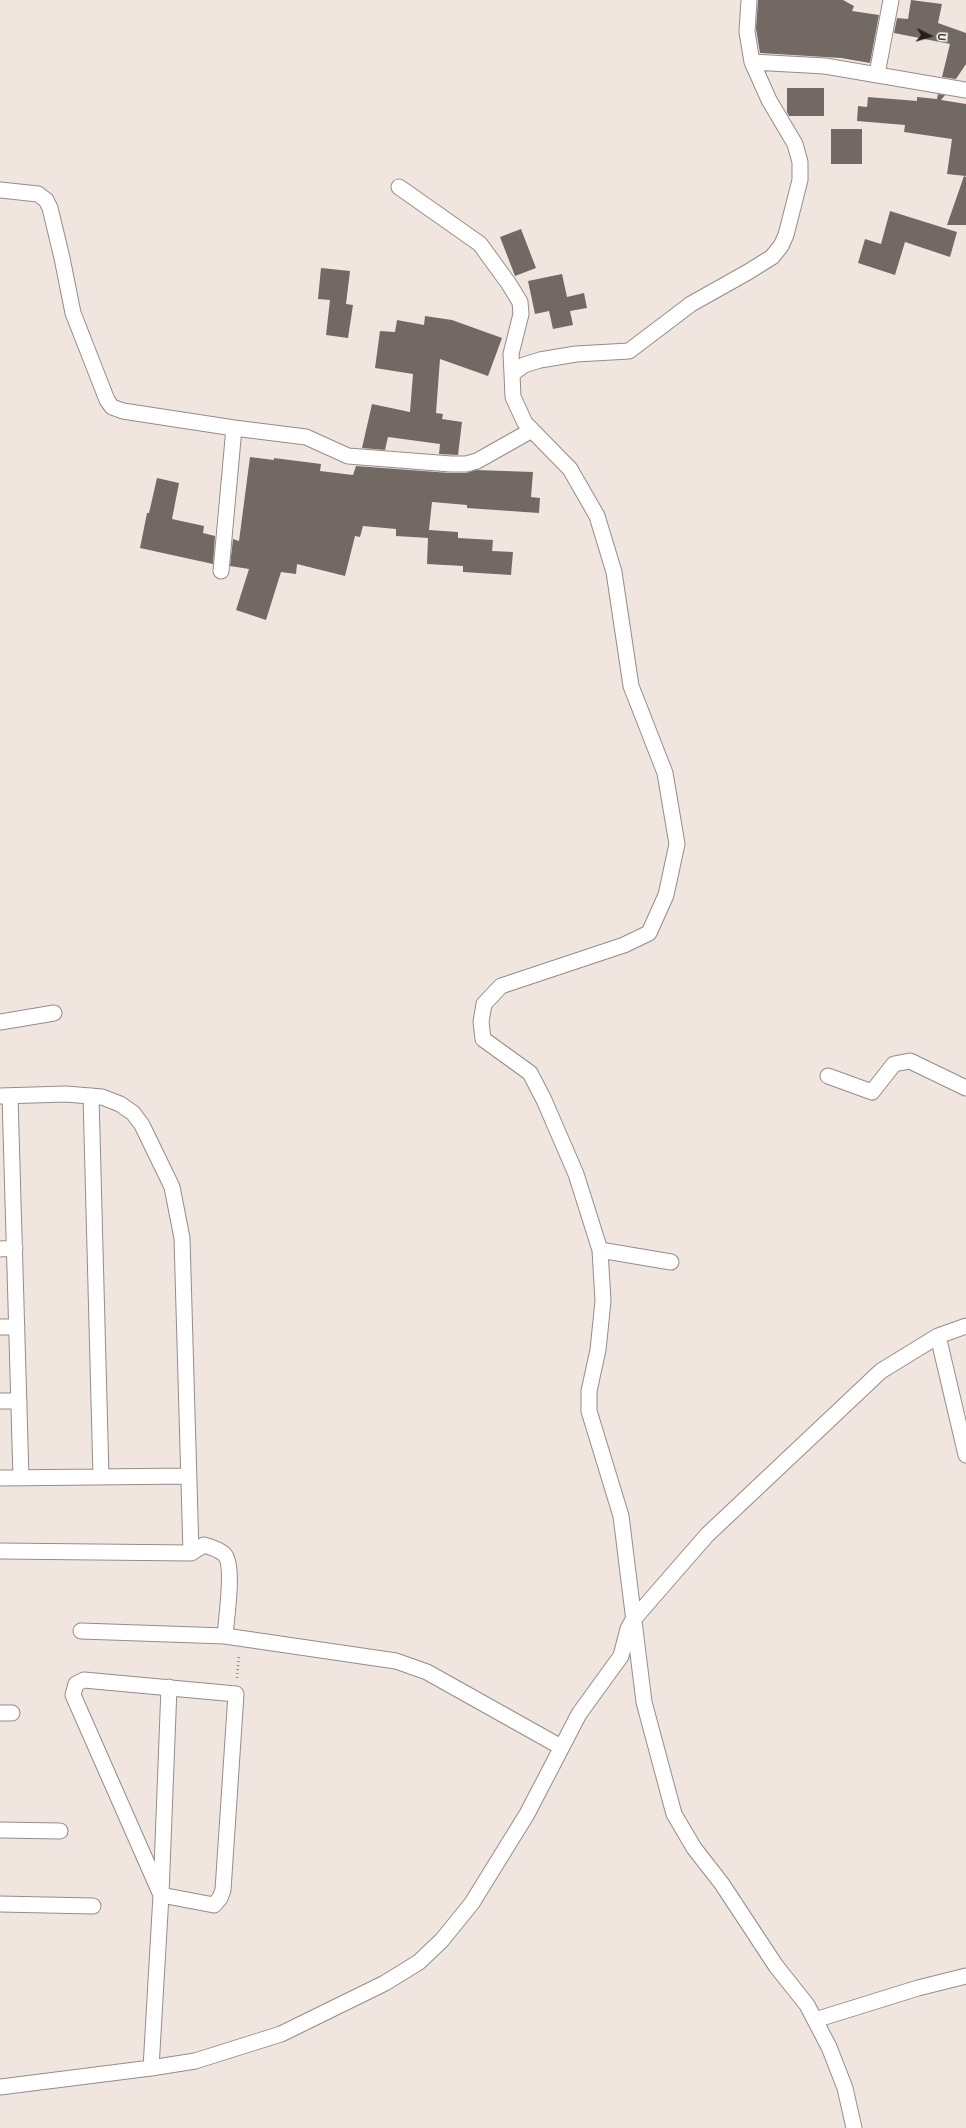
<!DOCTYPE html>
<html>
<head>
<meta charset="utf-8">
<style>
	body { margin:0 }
	#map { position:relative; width:966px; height:2128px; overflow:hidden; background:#f1e6df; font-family:"Space Grotesk",sans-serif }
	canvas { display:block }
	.north { position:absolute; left:910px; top:16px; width:40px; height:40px; -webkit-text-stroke:3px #fff; paint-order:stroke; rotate:95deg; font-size:11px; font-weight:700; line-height:16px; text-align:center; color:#231f1c }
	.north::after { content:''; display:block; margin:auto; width:14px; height:18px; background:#231f1c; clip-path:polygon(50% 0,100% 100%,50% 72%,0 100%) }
</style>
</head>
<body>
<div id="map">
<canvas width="966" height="2128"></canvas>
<div class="north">U</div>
</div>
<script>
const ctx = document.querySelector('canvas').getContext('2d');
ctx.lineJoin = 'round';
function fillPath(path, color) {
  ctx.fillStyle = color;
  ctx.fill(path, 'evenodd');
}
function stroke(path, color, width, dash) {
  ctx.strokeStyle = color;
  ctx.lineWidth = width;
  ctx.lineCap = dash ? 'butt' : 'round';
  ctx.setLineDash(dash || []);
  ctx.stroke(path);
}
const building = new Path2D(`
	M758,0H843L854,6L852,11L879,15L870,63L841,58L760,53L756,29Z
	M911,0L942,4L938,23L966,33V64L956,79L942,77L950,44L894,33L897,18L908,19Z
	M787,88H824V116H789L787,112Z
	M938,94L945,95L941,100L966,104V176L947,174L952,139L904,132L905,125L857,121L858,106L867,107L868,97L917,101V97L937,99Z
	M831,129H862V164H831Z
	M964,176L966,177V225H947Z
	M890,211L957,232L950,257L905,242L895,275L858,263L865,239L881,244Z
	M521,229L536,268L515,276L500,237Z
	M321,268L350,271L346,304L353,305L348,338L326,335L330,300L318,299Z
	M562,274L567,297L584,293L587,308L570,311L573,325L553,329L549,311L535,314L528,281Z
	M425,316L452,320L502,338L488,376L440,359L436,413L443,414L442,419L462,422L458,455L439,454L440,444L388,437L385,450L362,448L372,404L410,412L413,374L375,368L380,331L395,332L397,320L424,325Z
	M250,457L274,460V458L321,464L320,471L353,475L356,466L450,473H466L476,470L533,472L531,497L540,498L539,513L467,508V505L432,502L429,530L458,532V538L493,540L492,551L513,552L511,575L463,572V566L427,564L428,538L396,536V529L363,526L360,537L355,536L345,576L297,564L296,574L281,572L266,620L236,610L249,569L230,566L233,539L239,541Z
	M157,478L179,483L172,519L204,526L203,533L215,536L213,564L140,548L147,513H149Z`);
const path = new Path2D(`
	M237,1678L239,1655`);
const minor = new Path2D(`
	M749,0L747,32L752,62L769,100L795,144L800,162V180L786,235L781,246L772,257L748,272L691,304L629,351L576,354L540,360L524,365L512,374L513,397L525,423L570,469L597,516L614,572L631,686L665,773L677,844L666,895L649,933L624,945L501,986L484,1004L481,1022L483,1039L530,1073L544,1100L576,1174L600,1250L603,1301L598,1350L589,1391V1411L621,1516L644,1702L674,1814L694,1848L722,1884L776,1966L807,2005L829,2047L845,2088L854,2128
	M752,62L825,66L966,90
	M877,74L891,0
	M399,187L480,244L509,284L520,302L521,314L511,354L512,374
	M0,190L38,194L46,200L50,208L62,258L73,313L107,400L112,407L123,411L234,428L306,437L348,456L451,464H466L477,461L532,430
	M221,571L234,428
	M0,1022L54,1013
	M828,1076L872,1092L894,1064L910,1061L966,1088
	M0,1096L66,1094L102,1097L120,1104L133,1113L142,1125L172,1187L182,1238L191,1553
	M10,1096L21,1478
	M91,1096L101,1477
	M0,1249L15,1248
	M600,1250L671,1262
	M0,1327H17
	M938,1336L966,1455
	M0,1401H19
	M0,1478L188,1476
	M0,1551L191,1553L204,1545C211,1547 218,1549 224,1554C235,1564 226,1620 225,1636
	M81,1631L225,1636L396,1661L427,1672L561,1747
	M84,1680L236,1694L223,1890L220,1898L214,1905L161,1895L73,1695L76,1684Z
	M0,1713H12
	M0,1830L60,1831
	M0,1904L93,1906
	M815,2020L918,1988L966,1976
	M151,2068L161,1895L169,1687
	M0,2087L151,2068L195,2061L281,2034L385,1983L419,1962L442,1940L472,1903L527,1814L579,1714L621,1656L628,1629L633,1620L707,1535L881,1371L938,1336L966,1326`);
fillPath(building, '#736964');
stroke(minor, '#968c86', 17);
stroke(path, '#8e8681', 2.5, [1, 3]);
stroke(minor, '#fff', 15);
</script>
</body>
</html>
